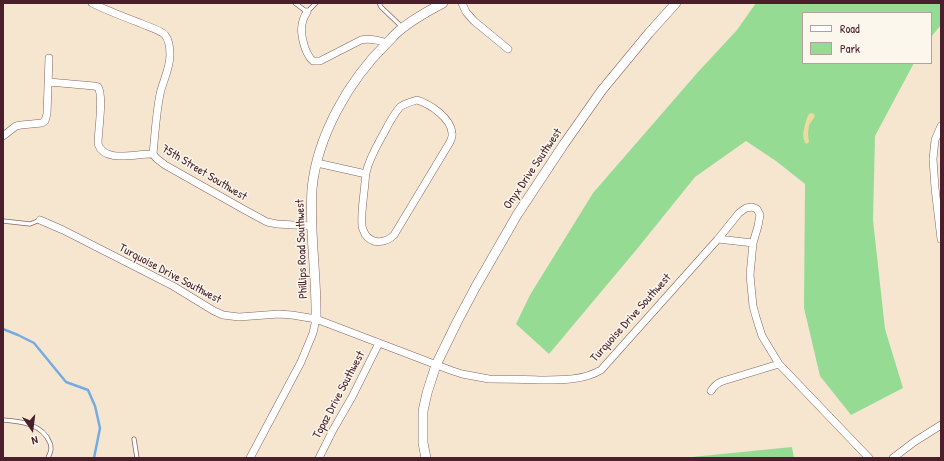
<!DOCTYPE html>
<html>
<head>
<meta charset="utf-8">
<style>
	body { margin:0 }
	#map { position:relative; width:944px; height:461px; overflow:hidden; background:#f6e6cf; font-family:"Patrick Hand",sans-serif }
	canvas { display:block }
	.frame { position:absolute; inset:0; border:4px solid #4a1f2b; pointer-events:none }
	.legend { position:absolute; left:802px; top:12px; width:130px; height:52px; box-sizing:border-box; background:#fbf7ec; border:1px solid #b4a19f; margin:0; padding:5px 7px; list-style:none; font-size:12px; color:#4a1f2b }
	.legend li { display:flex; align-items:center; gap:8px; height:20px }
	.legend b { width:20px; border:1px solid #b4a19f }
	.north { position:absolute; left:12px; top:409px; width:40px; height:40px; -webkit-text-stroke:3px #fbf7ec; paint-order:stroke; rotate:166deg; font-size:11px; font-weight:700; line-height:16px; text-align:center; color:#4a1f2b }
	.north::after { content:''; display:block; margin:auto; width:14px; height:18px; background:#4a1f2b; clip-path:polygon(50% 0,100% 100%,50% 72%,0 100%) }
</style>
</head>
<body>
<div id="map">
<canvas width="944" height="461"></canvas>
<div class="frame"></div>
<ul class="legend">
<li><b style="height:5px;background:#fff"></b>Road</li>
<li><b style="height:11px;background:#96db94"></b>Park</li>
</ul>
<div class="north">N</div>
</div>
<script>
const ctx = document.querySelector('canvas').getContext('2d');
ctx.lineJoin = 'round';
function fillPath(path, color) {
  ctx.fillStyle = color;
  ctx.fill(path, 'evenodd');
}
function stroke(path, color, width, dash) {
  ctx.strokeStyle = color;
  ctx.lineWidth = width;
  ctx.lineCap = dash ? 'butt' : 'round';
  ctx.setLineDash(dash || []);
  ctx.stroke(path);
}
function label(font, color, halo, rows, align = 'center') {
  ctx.font = font + ' "Patrick Hand",sans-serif';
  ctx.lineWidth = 3;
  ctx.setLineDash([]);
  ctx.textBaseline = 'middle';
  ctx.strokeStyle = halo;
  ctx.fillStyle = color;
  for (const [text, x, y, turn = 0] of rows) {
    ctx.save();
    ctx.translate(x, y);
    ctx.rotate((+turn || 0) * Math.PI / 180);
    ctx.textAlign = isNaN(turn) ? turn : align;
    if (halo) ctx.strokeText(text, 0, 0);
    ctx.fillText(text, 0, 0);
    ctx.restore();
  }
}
const green = new Path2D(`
	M756,3H941V25L931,37V13H803V63H914L875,136L873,220L885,329L903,388L851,415L820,376L804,308L805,184L776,161L746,141L695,177L637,249L549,354L516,324L530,295L593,193L698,72L737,30Z
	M792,447L794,458H682Z`);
const sand = new Path2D(`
	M811,113L814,114L815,116L809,125L808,134L809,142L806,144C801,137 804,129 806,121C808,117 807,115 811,113Z`);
const stream = new Path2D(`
	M3,329L18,335L34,343L66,382L88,390L95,406L100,428L94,458`);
const service = new Path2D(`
	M295,3L307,12L316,3
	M379,3L381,7L402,27
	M3,221L30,224L40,220
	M3,420C20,421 43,424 50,443C51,445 51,446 51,449C51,452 49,455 48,458
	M134,439L137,458`);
const minor = new Path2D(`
	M92,3C108,11 124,17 140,23C146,26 161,30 165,35C169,40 170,49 170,55C170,68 163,81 160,94C156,114 155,134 153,154
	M462,3L466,12L474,21L508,49
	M307,12C299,24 301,35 305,48C307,53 309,58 313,61H320L361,40C370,38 378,40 387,43
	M49,82L94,86L98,87C104,96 98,131 98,144C105,164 137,153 153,154L156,158L165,165L243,209L267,222L277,224L312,226
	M417,100C430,104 451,118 452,133C453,136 451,139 450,142L394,235C386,243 372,245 365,234C364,231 362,229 362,225C361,215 363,202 364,192C365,185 365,179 366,173C369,158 378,144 385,131C389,123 394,114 400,107C405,103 411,102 417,100Z
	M941,126L935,140L933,159L935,188L941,239
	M3,136L16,126L21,125L42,123L45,121L47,114L49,58
	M317,163L366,174
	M40,220L63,230L173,286L214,311L223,315L239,317L279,314L292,315L316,319L450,370L462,374L489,379C505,379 522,379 539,380C560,380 582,381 601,370L718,239L739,213L746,208L752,207L757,209L760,215L758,226L753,243L750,275L753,306L756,317L762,336L779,364L869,458
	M718,239L753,243
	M711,391C714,386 717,383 723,381L779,364
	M250,458L301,362L313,333L316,319
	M319,458L333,430L352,397L379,343
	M893,458L914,442L941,425`);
const tertiary = new Path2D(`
	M316,319C317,276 309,232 312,189C317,136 349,80 387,43C391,39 395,34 400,30C413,19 428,11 443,3
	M426,458L423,443V411L427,393L436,365L457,322L475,288L517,215L564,144L602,90L649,33L676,3`);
const streetNames = [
	["Onyx Drive Southwest",533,169,-56],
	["75th Street Southwest",204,173,31],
	["Phillips Road Southwest",302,249,-92],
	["Turquoise Drive Southwest",170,274,28],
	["Turquoise Drive Southwest",631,318,-48],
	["Topaz Drive Southwest",339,395,-62]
];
fillPath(green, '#96db94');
fillPath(sand, '#eeda9e');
stroke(stream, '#75abe3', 2.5);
stroke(service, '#866564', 5);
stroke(minor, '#866564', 8);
stroke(tertiary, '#866564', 10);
stroke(service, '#fff', 3.5);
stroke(minor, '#fff', 7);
stroke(tertiary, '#fff', 9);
label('12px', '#4a1f2b', '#fbf7ec', streetNames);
</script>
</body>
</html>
